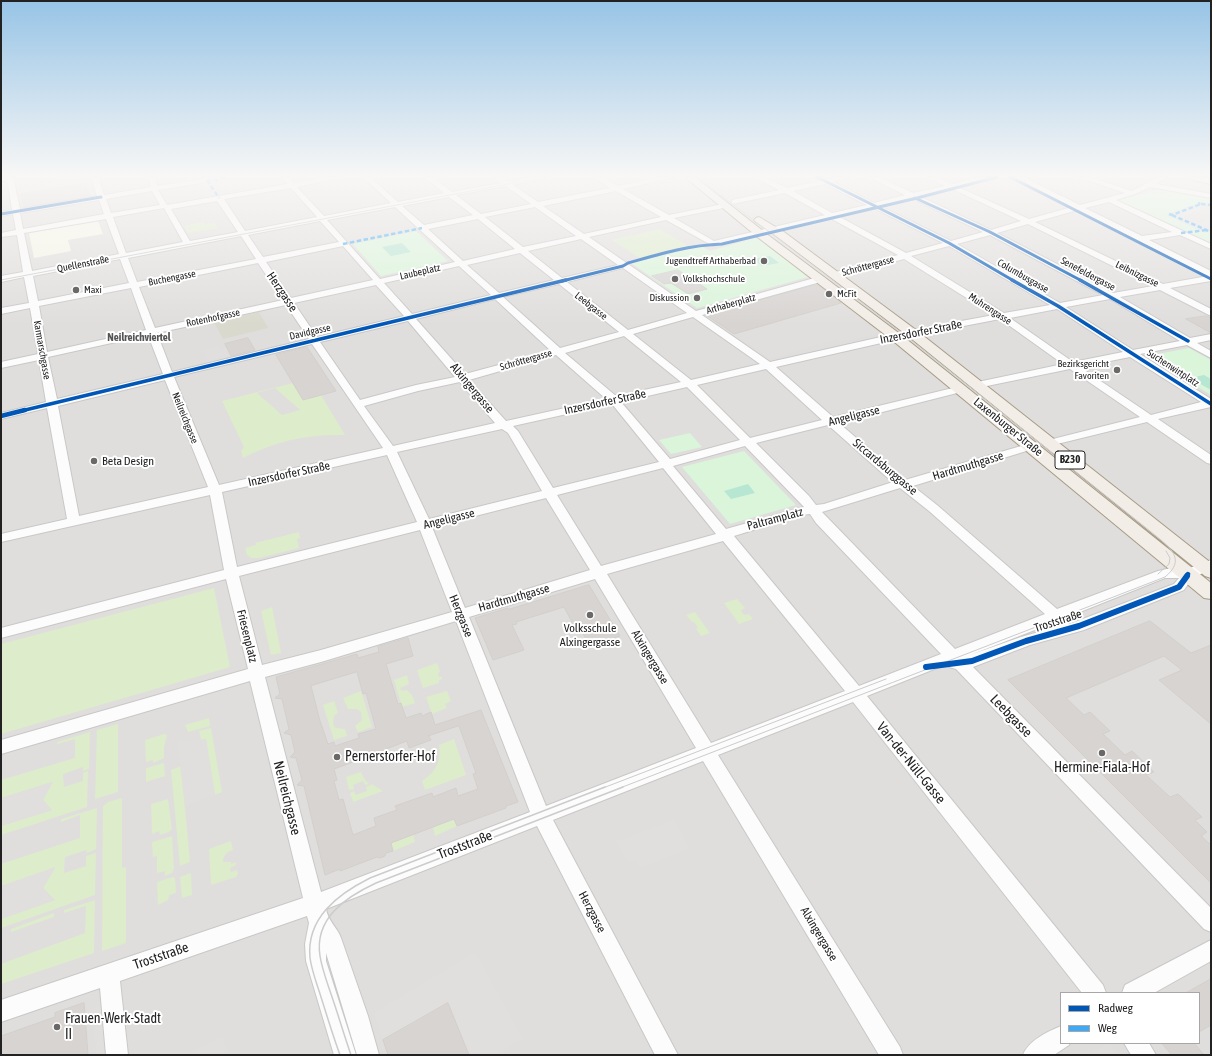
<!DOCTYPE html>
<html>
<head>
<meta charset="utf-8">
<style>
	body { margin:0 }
	#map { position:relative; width:1212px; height:1056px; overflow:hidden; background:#f0eeeb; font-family:"Asap Condensed",sans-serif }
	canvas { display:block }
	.frame { position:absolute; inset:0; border:2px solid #222; pointer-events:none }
	.legend { position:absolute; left:1060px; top:992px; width:140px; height:52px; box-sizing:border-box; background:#fff; border:1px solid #a7a7a7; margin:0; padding:5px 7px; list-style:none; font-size:12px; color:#222 }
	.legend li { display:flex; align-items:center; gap:8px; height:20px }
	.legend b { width:20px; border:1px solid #a7a7a7 }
</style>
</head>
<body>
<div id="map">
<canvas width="1212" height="1056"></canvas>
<div class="frame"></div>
<ul class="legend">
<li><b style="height:5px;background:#0057b8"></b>Radweg</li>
<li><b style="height:5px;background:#3fa9f5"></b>Weg</li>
</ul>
</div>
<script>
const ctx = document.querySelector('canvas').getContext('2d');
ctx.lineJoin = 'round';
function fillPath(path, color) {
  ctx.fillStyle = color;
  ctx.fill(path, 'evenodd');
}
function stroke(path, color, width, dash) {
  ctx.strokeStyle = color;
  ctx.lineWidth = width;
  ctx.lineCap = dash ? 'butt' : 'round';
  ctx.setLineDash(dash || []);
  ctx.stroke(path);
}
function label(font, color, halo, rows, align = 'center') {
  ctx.font = font + ' "Asap Condensed",sans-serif';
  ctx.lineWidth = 4;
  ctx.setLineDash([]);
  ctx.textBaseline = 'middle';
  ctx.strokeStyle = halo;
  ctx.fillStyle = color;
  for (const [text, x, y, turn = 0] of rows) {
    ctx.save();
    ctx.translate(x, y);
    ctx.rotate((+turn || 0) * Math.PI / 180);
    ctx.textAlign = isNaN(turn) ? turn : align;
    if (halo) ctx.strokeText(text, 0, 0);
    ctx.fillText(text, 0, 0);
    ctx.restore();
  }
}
const residential = new Path2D(`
	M1,177H1211V1055H1ZM1061,993H1199V1043H1061Z`);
const education = new Path2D(`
	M98,221L103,234L68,240L71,251L34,258L29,233Z`);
const construction = new Path2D(`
	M259,312L268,328L223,339L214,322Z`);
const grass = new Path2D(`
	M203,222L205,224L214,223L218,228L188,233L186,230L194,227L186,229L184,226Z
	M660,229L691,248L643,260L612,240Z
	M293,383L321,395L345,435C308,434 275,441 243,458L241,451L244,447L222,401ZM275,388L300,410L282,415L257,393Z
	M299,532L300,538L297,539L299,548L259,558H251L247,555L245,548L256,545L255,543Z
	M214,588L230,667L1,734V644Z
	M737,599L745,608L741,610L742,613L745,615L749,614L753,619L739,624L724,603Z
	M272,607L281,653L271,655L261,611Z
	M695,612L710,633L701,636L696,629L698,628L694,622H692L686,615Z
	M437,663L440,672L438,673L439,677H442V679L439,680V683L423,688L417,670Z
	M407,675L409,684L400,688L402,691L407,690L412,695L415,703L402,707L394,680Z
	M361,691L372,727L358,732L355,726L362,720L361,712L357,709H348L343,698Z
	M447,691L451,701L445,704L447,708L432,714L426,697Z
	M334,701L338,713L334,716L333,725L336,728L345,729L347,736L334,740L323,705Z
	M209,718L210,726L188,732L185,725Z
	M118,724V792L95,799L97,730Z
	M211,728L222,792L215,795L206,739L201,740L199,731Z
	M90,732L89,769L83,771V767L63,774L64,787L83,781V773L88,771L87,807L1,835V826L52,810L43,800L52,782L1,798V780L75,758V739L57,744V742Z
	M164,734L167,735L164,747V758L153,763V760L146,762L145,740Z
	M454,739L466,775L425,790L422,781C437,770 441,762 439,745Z
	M164,763L165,776L146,782V768Z
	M181,766L190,862L180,866L171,770Z
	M361,772L365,780L369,784L365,785L363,781L353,785L354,789L349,790L346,777Z
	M372,784L383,791L353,802L350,793L354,791L356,795L367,791L366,787Z
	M122,798V868L126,867V943L102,951L103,806L108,802Z
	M168,799L172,829L169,832L160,835L159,831L152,834L151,804Z
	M97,808L96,849L87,853L86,850L65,857L64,873L86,866V856L96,853L95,895L1,928V919L55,900L43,888L55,868L1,886V864L80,838V815L61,822V819Z
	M454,817L457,826L435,836L433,827Z
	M413,834L415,842L393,851L390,840L403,838Z
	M172,836L174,869L172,873L165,876V871L157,873V856L153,857L152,842Z
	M231,841L233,850C227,852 223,855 223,862H231V864L236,862V865L230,868L231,872L237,870L238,874L236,877L211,885L209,849Z
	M191,873L192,895L182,898L180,877Z
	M173,877L175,878L176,893L169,895L168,900L158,905L157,882Z
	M95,900L94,953L1,984V964L85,933L86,906L64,913V910Z
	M54,913V917L11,932V929Z`);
const park = new Path2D(`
	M1159,189L1211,199V206H1206L1181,217L1201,224L1206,222L1211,223V243L1118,200Z
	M416,231L448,261L381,276L353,244Z
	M755,238L761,240L808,277L697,308L631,263L701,246L710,251Z
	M1189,348L1211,360V395L1147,356Z
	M690,433L702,447L671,454L659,440Z
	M744,451L796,505L730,524L682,467Z`);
const pitch = new Path2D(`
	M402,243L411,252L391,256L382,247Z
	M770,256L779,263L762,266L753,259Z
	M1204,375L1211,379V390L1190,378Z
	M748,484L755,493L731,499L724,491Z`);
const parking = new Path2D(`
	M83,178L86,184L21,194L19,188Z
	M841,302L880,333L840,342L836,339L831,340L805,348L806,349L769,358L739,338L742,336L737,333Z
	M218,346L220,350L227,348L231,356L207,361L202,350Z
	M206,739L215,795L185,806L177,740L191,741Z
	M53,782L43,800L52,810L1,826V798Z
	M674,819L690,848L640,868L635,860L628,862L616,842Z
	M55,867L43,888L55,900L1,919V886Z
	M475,952L523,1038L496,1055H469L448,1003L383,1040L374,1013Z
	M104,1004L109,1055H96L92,1010Z
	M223,1036L227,1055H187Z
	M1108,1043H1109L1119,1055H1089Z`);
const plaza = new Path2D(`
	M1201,202L1211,204V206H1206L1181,217L1201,224L1206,222L1211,223V232L1205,233L1166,215Z`);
const building = new Path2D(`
	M86,184L90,196L24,207L21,194Z
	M678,270L707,289L688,294L671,283L664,284L652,276Z
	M815,285H818L841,303L734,334L706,315Z
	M1206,316L1211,318V333L1186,319Z
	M248,338L255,350L231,356L225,344Z
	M307,347L336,391L303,400L276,355Z
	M589,585L620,636L590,646L577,623L573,624L564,607L516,622L517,624L512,625L524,650L493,660L475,618L508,608L509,609Z
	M1150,621L1191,653L1211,645V724L1159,680L1182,670L1164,656L1066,698L1084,715L1090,712L1110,731L1103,734L1125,755L1132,751L1154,772L1146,775L1170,797L1178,794L1202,817L1195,820L1207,832L1201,836L1211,845V883L1008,680Z
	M408,638L413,656L386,664L398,704L401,703L406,718L421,713L422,716L431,712L435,725L481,710L518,802L506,806V808L457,826L454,819L391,843L393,851L386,853L385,856L380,858L377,857L340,871V869L325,875L304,786L297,785L302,780L296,758L290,757L295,752L291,735L284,733L289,729L282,699L275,698L280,694L276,677L357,654L358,658L379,652L378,647ZM357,672L363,694L366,693L376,729L358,734L359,738L335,746L334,742L328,744L320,721L311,686ZM459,726L476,773L473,774L478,789L458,796L456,788L433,797L432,793L395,806L397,810L374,818L376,826L353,835L343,799L339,800L334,781L337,780L334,769L364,758L365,762L388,754L386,749L407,741L409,748L431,740L429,736Z
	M1211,979V1025L1199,1032V993H1186Z
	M84,1003L88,1055H1V1036L55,1017V1013Z
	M448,1003L469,1055H388L383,1040Z
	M1162,1043H1194L1204,1055H1172Z`);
const minor = new Path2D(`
	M7,177H13L20,209L97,196L91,177H98L104,195L151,187L148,177H154L157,186L203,179L202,177H209L210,180L207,182L158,190L167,205L288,184L282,177H289L294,183L326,177H343L297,187L324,216L391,203L363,177H370L398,202L444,193L424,177H432L452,192L501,183L494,177H502L508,182L530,177H546L513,185L538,202L610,188L594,177H603L618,186L660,177H675L623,189L669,215L728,203V207L674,218L714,241L825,215L785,193L732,204V200L779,190L754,177H763L787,188L820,181L814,177H823L827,179L836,177H850L833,182L874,203L905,195L869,177H878L913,193L945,186L928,177H937L952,184L979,177H992L958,187L1029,219L1072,207L1014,177H1023L1080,205L1125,193L1078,177H1089L1132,191L1158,177H1167L1156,184L1211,194V198L1150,187L1135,194L1116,200L1211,244V249L1180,235L1149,240L1211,271V281L1170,288L1211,309V316L1160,290L1120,297L1190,338L1211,334V340L1197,343L1211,351V358L1187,345L1140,354L1211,399V407L1158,419L1211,455V464L1207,463L1147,422L1049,446L1045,445L1043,443L1045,441L1140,417L1070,369L977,388L973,387L972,385L973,383L1063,364L1000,319L912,336L776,367L833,417L961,386L965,387L966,389L965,391L839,423L905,480L1028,444H1036L1038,446L1036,448L913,486L937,505L1057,609L1158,571L1171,568L1187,569L1211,560V570L1193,577L1184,590L1084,630L1030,645L973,667L1211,908V932L1204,929L956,669L949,667L947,664L867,696L1103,985L1106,993H1082L853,702L718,755L900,1047L903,1055H879L703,761L553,820L678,1055H655L537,826L326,909C328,921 337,927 341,938L368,1016L379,1055H357L326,953V961L356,1055H334L306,961L305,944L309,923L307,916L120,981L128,1055H106L100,988L1,1022V1000L303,898L250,681L1,754V740L248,669L226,579L1,638V628L224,570L210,495L1,542V534L67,519L47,408L1,419V413L46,402L39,360L1,368V362L38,354L30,308L1,314V308L29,303L24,277L1,282V276L23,272L17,235L1,237V233L16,230L13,214L1,216V212L12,210ZM825,184L867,205L832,213L793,191ZM506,186L531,204L481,214L456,195ZM291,188L317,217L245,231L224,199ZM950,188L1021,221L991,230L919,196ZM152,191L160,205L111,213L106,199ZM616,191L661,217L584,234L543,206ZM449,197L473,215L424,225L402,206ZM911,198L983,232L951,241L880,206ZM99,200L104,214L23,229L20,213ZM217,201L238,232L190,241L171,209ZM1109,202L1172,232L1142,236L1085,208ZM395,207L455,262L380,279L327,220ZM535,207L576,236L523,247L485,217ZM872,207L943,243L906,253L838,216ZM164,208L183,242L126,253L113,217ZM1078,210L1208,276L1163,284L1035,222ZM830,218L898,255L832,273L831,275L832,277H838L904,259L994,315L912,330L770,362L702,315L824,281L825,279L824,277H818L696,311L589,237L666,220L713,246ZM106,219L119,254L32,271L24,233ZM478,219L515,249L463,261L428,229ZM320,221L339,242L263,257L248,235ZM1028,224L1153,286L1113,293L997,233ZM990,235L1103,295L1060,303L957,244ZM241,236L256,259L137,282L128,258ZM581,239L618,265L562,278L528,251ZM343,246L373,280L291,298L266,262ZM949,246L1050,305L1004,313L911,256ZM520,253L554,280L499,293L467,265ZM120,259L129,283L38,301L33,276ZM258,263L283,300L155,328L139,287ZM459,266L491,295L412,314L384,283ZM623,268L687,313L628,330L567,282ZM559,284L619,332L560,348L503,297ZM376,285L404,316L317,337L294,303ZM131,288L146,330L47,352L39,306ZM495,299L551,351L465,374L416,319ZM1110,299L1180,341L1133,350L1066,307ZM286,305L309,339L172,372L157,333ZM1057,309L1123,352L1073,362L1010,318ZM693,317L760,364L691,380L633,334ZM408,321L455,377L416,385L360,400L320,342ZM148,335L163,374L57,399L48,357ZM624,336L681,382L616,396L565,353ZM312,344L383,448L219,485L174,377ZM556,355L606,399L506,421L469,380ZM1130,357L1201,402L1151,415L1080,367ZM766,369L822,420L750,438L697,385ZM165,380L208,487L79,516L58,406ZM460,382L495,423L393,446L364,406L418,391ZM687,387L740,440L670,459L621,402ZM612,404L659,462L553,488L518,431L513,426ZM828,425L890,480L893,482L824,504L816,505L809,496L756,443ZM502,429L508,433L542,491L429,519L397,452ZM745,446L804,507L726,529L673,466ZM387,455L417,522L237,567L222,492ZM663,468L716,534L601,566L557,495ZM900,488L929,511L1045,614L955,649L822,512ZM546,498L590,570L465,608L432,527ZM810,514L816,523L941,654L859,686L734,536L802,515ZM420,530L452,612L321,650L262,665L239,576ZM723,541L845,691L711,743L607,574ZM1165,578H1179L1174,584L1075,622L1069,624L1065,618ZM595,579L696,748L546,806L469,617ZM456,621L530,812L321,892L265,677L321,662ZM1053,623L1055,625L1053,628L1021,637L970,655Z
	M1211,940V961L1154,993H1122L1125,985Z
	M1061,1026V1043H1070L1069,1045L1054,1055H1023C1028,1041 1047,1032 1061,1026Z
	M1124,1043H1149L1156,1055H1131Z`);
const major = new Path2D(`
	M1,177H15L1,182Z
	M685,177H695L768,235L900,334L1211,583V599L1204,598L892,340L760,239Z
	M1187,177L1211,178V184L1188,179Z
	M759,217L784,232L916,330L1211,563V578L1205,576L908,336L776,236L756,222L754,220L756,218Z`);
const tramFar1 = new Path2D(`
	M1,280L545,177
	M1158,574L1169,564L1170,558L1166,551
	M603,788L886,679
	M620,788L1165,577C1186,560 1171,548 1155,535L911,340L697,177`);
const tram = new Path2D(`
	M340,1055C333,1036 327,1016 321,997C317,984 312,972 310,958C306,918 338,894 370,878L605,787
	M351,1055C344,1035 338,1014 331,994C327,982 322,969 320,956C314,918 346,897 376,883L623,787`);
const quiet = new Path2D(`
	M207,180L219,198
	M207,180H218L224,177
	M1201,204L1211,205
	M1169,214L1172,215L1201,204L1198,203
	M1172,215L1211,232
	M1181,233L1207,230
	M343,244L422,228`);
const cyclewayFar3 = new Path2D(`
	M817,177L949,243L1014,281
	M1010,177L1211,279
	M915,198L990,232L1082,281
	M1,214L101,197
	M562,281L623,266L628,263C659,254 689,245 722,244L917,198L997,177`);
const cyclewayFar2 = new Path2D(`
	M1012,280L1058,306L1211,404
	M1080,280L1188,341
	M21,411L566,280`);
const cyclewayFar1 = new Path2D(`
	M1,416L25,410
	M1186,577L1188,574`);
const cycleway = new Path2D(`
	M926,667L972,661L1026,641L1079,626L1179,587L1187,576`);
const markers = [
	[764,261,4,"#6a6968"],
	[675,279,4,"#6a6968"],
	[76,290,4,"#6a6968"],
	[829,294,4,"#6a6968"],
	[697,298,4,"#6a6968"],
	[1117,370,4,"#6a6968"],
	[94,461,4,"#6a6968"],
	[590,615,4,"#6a6968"],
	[1102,753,4,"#6a6968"],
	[337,757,4,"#6a6968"],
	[57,1027,4,"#6a6968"]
];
const farPoinames = [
	["Jugendtreff Arthaberbad",756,261],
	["Volkshochschule",683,279,"left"],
	["Maxi",84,290,"left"],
	["McFit",837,294,"left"],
	["Diskussion",689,298],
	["Bezirksgericht",1109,364],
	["Favoriten",1109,376]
];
const farStreetnames = [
	["Quellenstraße",83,264,-11],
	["Schröttergasse",868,266,-15],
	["Laubeplatz",420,272,-13],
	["Senefeldergasse",1088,274,28],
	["Leibnizgasse",1137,274,26],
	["Columbusgasse",1023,276,30],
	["Buchengasse",172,278,-11],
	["Arthaberplatz",731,304,-16],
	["Leebgasse",591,306,38],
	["Muhrengasse",990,309,33],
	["Rotenhofgasse",213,318,-12],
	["Davidgasse",310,332,-13],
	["Karmarschgasse",42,350,80],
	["Schröttergasse",526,360,-16],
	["Suchenwirtplatz",1173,368,33],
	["Neilreichgasse",185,418,68]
];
const farNeighbourhoodnames = [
	["Neilreichviertel",139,338]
];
const shields = [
	[1070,460,30]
];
const shieldNames = [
	["B230",1070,460]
];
const streetNames = [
	["Herzgasse",282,292,56],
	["Inzersdorfer Straße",921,332,-11],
	["Alxingergasse",472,388,50],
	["Inzersdorfer Straße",605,402,-12],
	["Angeligasse",854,416,-14],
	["Laxenburger Straße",1008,427,39],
	["Hardtmuthgasse",968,466,-17],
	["Siccardsburggasse",885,467,40],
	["Inzersdorfer Straße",289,474,-12],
	["Angeligasse",449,519,-14],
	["Paltramplatz",775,519,-15],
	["Hardtmuthgasse",514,598,-16],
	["Herzgasse",461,616,68],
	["Troststraße",1058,621,-18],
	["Friesenplatz",247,636,76],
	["Alxingergasse",650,657,59],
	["Herzgasse",592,912,62],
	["Alxingergasse",819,934,59]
];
const poiNames = [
	["Beta Design",102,461],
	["Volksschule",590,628,"center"],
	["Alxingergasse",590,642,"center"]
];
const nearStreetnames = [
	["Leebgasse",1011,716,46],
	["Van-der-Nüll-Gasse",911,763,51],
	["Neilreichgasse",287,798,76],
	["Troststraße",465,845,-21],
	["Troststraße",161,956,-19]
];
const nearPoinames = [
	["Pernerstorfer-Hof",345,757],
	["Hermine-Fiala-Hof",1102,768,"center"],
	["Frauen-Werk-Stadt",65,1019],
	["II",65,1035]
];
fillPath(residential, '#dfdedc');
fillPath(education, '#f8f7e8');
fillPath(construction, '#d9d9cd');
fillPath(grass, '#ddeccb');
fillPath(park, '#daf5da');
fillPath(pitch, '#b7e6d2');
fillPath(parking, '#e0dfde');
fillPath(plaza, '#e2e1e5');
fillPath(building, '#d7d4d2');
stroke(building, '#d3d0cc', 1);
stroke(minor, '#c9c8c7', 2);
stroke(major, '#a79c86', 2);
fillPath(minor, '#fdfcfc');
fillPath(major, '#f3ede7');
stroke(tramFar1, '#ccc', 1);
stroke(tram, '#ccc', 1.5);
stroke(quiet, '#3fa9f5', 2.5, [4.5, 2.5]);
stroke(cyclewayFar3, '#0057b8', 3);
stroke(cyclewayFar2, '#0057b8', 3.5);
stroke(cyclewayFar1, '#0057b8', 4.5);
stroke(cycleway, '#0057b8', 6);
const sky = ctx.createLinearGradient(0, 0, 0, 325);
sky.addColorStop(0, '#97c4e6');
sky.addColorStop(0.54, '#f8f7f6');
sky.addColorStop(1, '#f8f7f600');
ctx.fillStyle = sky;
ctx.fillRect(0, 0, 1212, 325);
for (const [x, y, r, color] of markers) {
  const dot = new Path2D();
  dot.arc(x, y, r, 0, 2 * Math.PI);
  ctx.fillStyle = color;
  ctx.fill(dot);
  stroke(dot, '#fff', 1.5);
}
label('10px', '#222', '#fff', farPoinames, 'right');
label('10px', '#222', '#fff', farStreetnames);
label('bold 11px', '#555', '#fff', farNeighbourhoodnames);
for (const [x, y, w] of shields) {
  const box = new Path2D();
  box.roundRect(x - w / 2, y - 9, w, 18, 3);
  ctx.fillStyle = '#fff';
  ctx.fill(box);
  stroke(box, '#222', 1);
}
label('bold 11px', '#222', null, shieldNames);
label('12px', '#222', '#fff', streetNames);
label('12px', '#222', '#fff', poiNames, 'left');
label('14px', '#222', '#fff', nearStreetnames);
label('14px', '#222', '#fff', nearPoinames, 'left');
</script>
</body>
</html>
